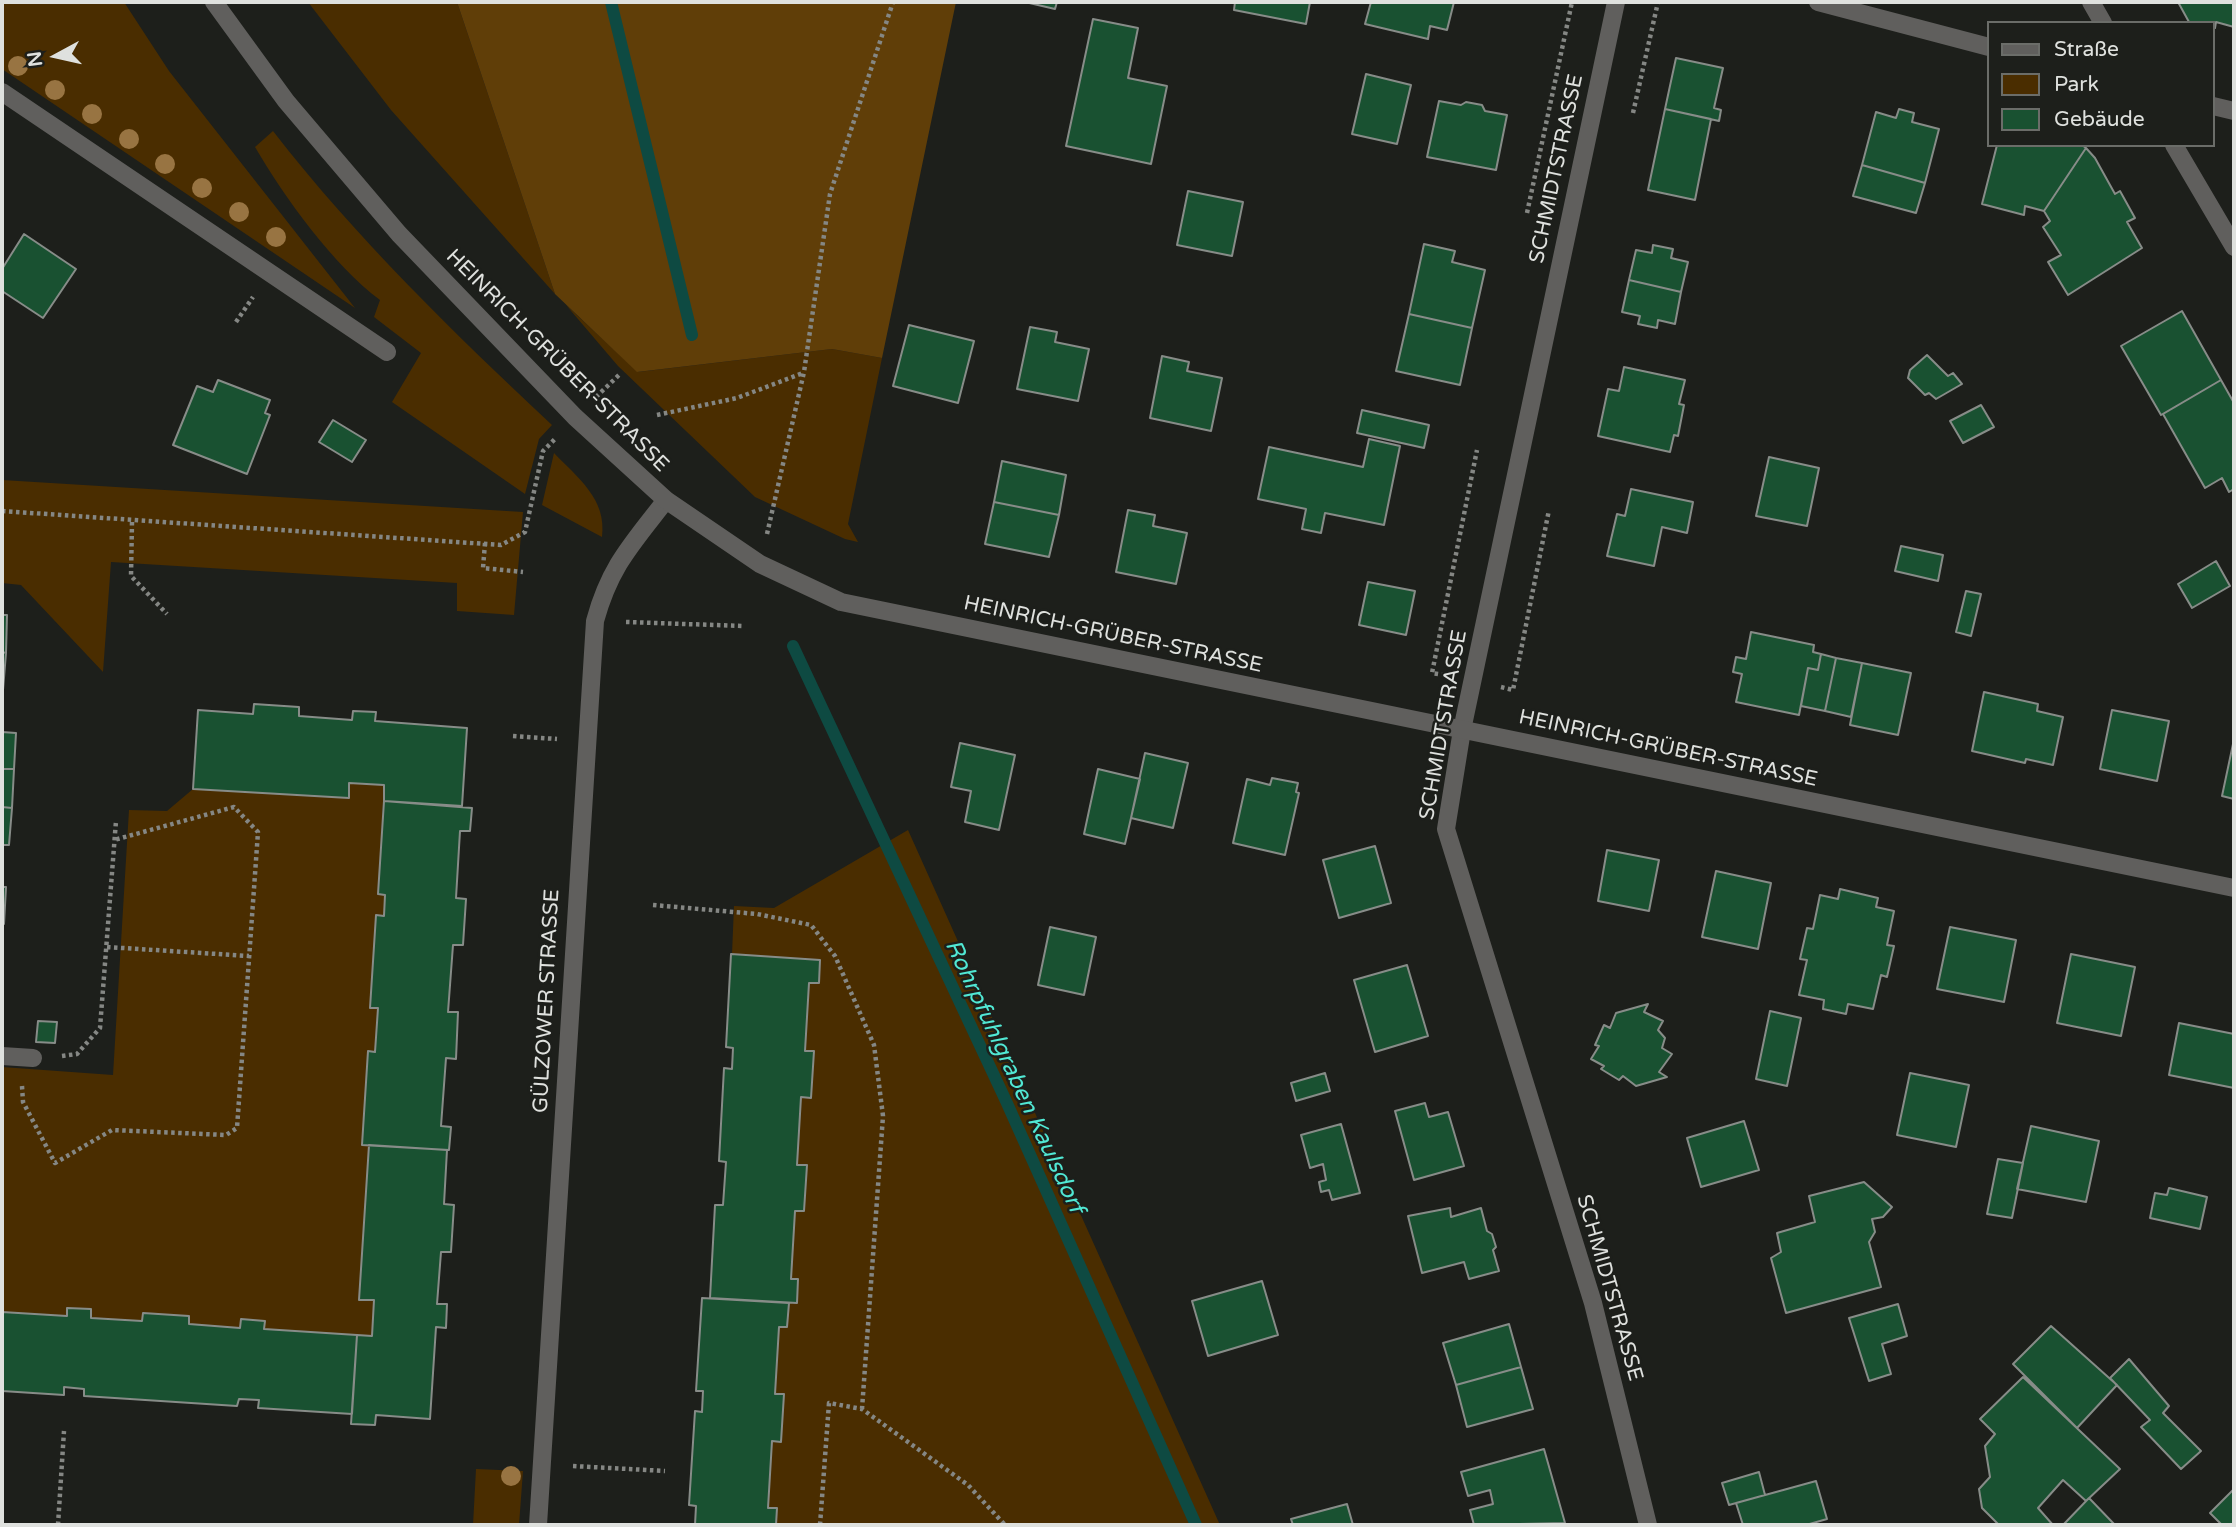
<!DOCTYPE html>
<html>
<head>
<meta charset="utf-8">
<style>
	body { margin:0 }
	#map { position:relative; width:2236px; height:1527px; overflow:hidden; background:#1d1f1b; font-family:"Varela Round",sans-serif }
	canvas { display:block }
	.frame { position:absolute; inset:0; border:4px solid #dfe1de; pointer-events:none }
	.legend { position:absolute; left:1987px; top:21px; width:228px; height:126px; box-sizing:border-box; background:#1d1f1b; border:2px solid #6b6d69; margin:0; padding:9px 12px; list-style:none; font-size:21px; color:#dfe1de }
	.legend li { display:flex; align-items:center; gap:14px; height:35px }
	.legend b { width:35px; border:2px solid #6b6d69 }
	.north { position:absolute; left:21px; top:21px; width:70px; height:70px; -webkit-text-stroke:5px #1d1f1b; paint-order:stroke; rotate:262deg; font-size:19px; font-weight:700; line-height:28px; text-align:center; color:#dfe1de }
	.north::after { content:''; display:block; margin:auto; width:24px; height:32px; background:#dfe1de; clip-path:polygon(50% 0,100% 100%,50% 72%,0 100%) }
</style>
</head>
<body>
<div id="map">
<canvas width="2236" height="1527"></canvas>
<div class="frame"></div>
<ul class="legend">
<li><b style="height:9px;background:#605f5d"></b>Straße</li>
<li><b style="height:19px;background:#4a2d00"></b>Park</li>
<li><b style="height:19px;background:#195131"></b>Gebäude</li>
</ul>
<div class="north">N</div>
</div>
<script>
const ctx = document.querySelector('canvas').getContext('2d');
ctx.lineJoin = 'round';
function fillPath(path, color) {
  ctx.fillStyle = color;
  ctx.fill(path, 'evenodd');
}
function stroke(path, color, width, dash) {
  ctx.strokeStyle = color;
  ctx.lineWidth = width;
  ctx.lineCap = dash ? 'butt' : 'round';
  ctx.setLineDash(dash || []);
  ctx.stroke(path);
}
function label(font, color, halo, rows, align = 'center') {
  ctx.font = font + ' "Varela Round",sans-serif';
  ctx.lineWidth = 5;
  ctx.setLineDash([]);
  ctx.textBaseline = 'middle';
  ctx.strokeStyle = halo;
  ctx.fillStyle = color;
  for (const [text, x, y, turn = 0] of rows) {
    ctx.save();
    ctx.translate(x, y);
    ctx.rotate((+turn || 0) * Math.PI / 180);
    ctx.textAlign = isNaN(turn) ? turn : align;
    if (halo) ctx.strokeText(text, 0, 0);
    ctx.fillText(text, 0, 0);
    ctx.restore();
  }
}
const green = new Path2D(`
	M2,2H124L169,71L355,308L2,69Z
	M308,2H457L555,294L391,110Z
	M273,131C356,238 453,332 552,425L539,439L525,494L392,402L421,353L374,317L380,300C334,266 284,197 255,147Z
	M566,305L638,372L832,349L882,358L848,524L858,542L845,539L755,497L618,366Z
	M554,453C578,478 607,499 602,537L542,505Z
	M2,480L523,512L514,615L457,611V583L111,562L103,672L21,585L2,583Z
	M349,783L384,785L378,894L385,895L384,916L376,915L370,1008H378L375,1052H368L362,1144L369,1145L359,1299L374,1300L372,1336L264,1329L241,1319L240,1328L189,1324V1316L144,1313L142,1321L91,1318L67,1309V1316L2,1312V1067L113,1075L129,810L167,811L193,789L348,798Z
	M908,830L1220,1525H776L777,1509L768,1508L772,1441H781L784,1395L775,1394L779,1327H787L789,1303H797L798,1279H791L795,1211H804L806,1165H797L801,1097H811L814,1052L805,1051L809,983H819L820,960L732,954L734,906L774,908Z
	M476,1469L523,1471L519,1525H473Z`);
const forest = new Path2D(`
	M457,2H956L882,358L832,349L637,372L555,294Z`);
const stream = new Path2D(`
	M611,2L692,335
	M793,646L1006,1101L1196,1525`);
const building = new Path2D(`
	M1025,2H1057L1055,9Z
	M1235,2H1310L1306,24L1234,10Z
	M1371,2H1454L1447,30L1430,26L1428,39L1365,24Z
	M2178,2H2234V27L2216,22L2215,28L2213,23L2189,22Z
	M1093,19L1138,28L1128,78L1167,86L1151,164L1066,146Z
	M1676,58L1723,68L1714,108L1721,110L1719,121L1665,109Z
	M1366,74L1411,85L1397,144L1352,134Z
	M1439,101L1461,105L1466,102L1482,105L1485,111L1507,115L1496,170L1427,157Z
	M1665,109L1711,119L1695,200L1648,190Z
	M1899,109L1914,113L1912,122L1939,129L1925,183L1862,165L1876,112L1896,118Z
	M1997,145H2082L2086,148L2044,211L2025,206L2024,215L1982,204Z
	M2086,148L2095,158L2115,194L2120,191L2135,218L2127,222L2142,248L2068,295L2048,262L2061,255L2043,227L2050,221L2044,211Z
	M1862,165L1925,183L1916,213L1853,196Z
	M1188,191L1243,202L1232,256L1177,245Z
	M24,234L76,269L43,318L2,291V269Z
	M1424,244L1455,251L1452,262L1485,270L1472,328L1409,314Z
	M1653,245L1673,249L1671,258L1688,262L1681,292L1629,280L1636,250L1652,253Z
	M1629,280L1681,292L1675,324L1658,320L1657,328L1638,324L1640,316L1622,312Z
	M2182,311L2221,380L2161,415L2121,346Z
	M1409,314L1472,328L1460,385L1396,371Z
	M909,325L974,341L958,403L893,386Z
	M1030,327L1057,332L1055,342L1089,349L1078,401L1017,389Z
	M1927,355L1948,376L1953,373L1962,384L1936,399L1929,393L1925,395L1908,378L1910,370Z
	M1162,356L1189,362L1187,371L1222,378L1211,431L1150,418Z
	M1624,367L1685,380L1679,404L1684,405L1678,436L1674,435L1670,452L1598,436L1608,389L1619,391Z
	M218,380L270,400L265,413L270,415L247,474L173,445L197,386L213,392Z
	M2221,380L2234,403V489L2229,492L2222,478L2205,488L2163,414Z
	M1981,405L1994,427L1963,443L1950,421Z
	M1362,410L1429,425L1424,448L1357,433Z
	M333,420L366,440L352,462L319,442Z
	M1369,439L1400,446L1384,525L1325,513L1321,533L1302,529L1306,509L1258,499L1269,447L1363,467Z
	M1769,457L1819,468L1807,526L1756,516Z
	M1002,461L1066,475L1059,515L994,502Z
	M1631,489L1693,502L1687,533L1662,527L1654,566L1607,556L1617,514L1625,516Z
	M994,502L1059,515L1049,557L985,544Z
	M1128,510L1155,515L1153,526L1187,533L1176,584L1116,572Z
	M1901,546L1943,555L1938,581L1895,571Z
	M2216,561L2230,586L2192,608L2178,584Z
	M1368,582L1415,591L1406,635L1359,625Z
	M1966,591L1981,594L1971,636L1956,632Z
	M2,615H7L6,653L2,652Z
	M1751,632L1814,645L1813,652L1821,654L1818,670L1808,668L1799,715L1736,702L1742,674L1733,672L1736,657L1746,659Z
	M2,652L6,653L3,690H2Z
	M1821,654L1836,658L1825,711L1801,706L1808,668L1818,670Z
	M1836,658L1862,663L1851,717L1825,711Z
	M1862,663L1911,673L1898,735L1850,725Z
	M1984,692L2038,704L2037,711L2063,717L2053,765L2026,759L2025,763L1972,751Z
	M254,704L299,707V716L352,720L353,711L376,712L375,721L467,728L462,806L384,801V785L349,783V798L193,789L198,710L253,714Z
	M2112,710L2169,721L2157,781L2100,769Z
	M2,732L16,733L14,769H2Z
	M960,743L1015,755L999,830L965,822L971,791L951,787Z
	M2233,744H2234V799L2222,796Z
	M1145,753L1188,763L1173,828L1131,818Z
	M2,769H14L12,808L2,807Z
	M1098,769L1140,779L1125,844L1084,834Z
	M1272,778L1298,783L1296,792L1299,793L1285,855L1233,843L1247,779L1270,785Z
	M384,801L472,808L470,831H460L456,898L466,899L463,945H453L448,1012H458L456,1059L446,1058L441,1126L451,1127L449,1150L362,1145L368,1051L375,1052L378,1008H370L376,915L384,916L385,895L378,894Z
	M2,807L12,808L9,845H2Z
	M1375,846L1391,903L1339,918L1323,860Z
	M1607,850L1659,860L1649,911L1598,901Z
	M1716,871L1771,883L1758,949L1702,937Z
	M2,887H6L4,924H2Z
	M1840,889L1878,898L1876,907L1894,911L1887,945L1894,946L1887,977L1881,975L1873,1009L1848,1004L1846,1014L1823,1009L1824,1000L1799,995L1807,960L1800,959L1807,928L1813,929L1820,895L1838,899Z
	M1050,927L1096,937L1084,995L1038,985Z
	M1950,927L2016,940L2004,1002L1937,989Z
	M731,954L820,960L819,983H809L805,1051H814L811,1098L801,1097L797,1165H807L804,1211H795L791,1279H798L797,1303L710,1298L715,1205H723L726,1162L719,1161L724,1068L732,1069L733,1048L726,1047Z
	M2071,954L2135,967L2121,1036L2057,1023Z
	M1407,965L1428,1036L1375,1052L1354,980Z
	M1648,1004L1644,1012L1663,1021L1658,1030L1665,1038L1662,1048L1672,1054L1659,1072L1667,1077L1636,1086L1623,1076L1619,1080L1601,1069L1604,1066L1591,1059L1599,1046L1595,1045L1604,1025L1610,1028L1616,1013Z
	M1770,1011L1801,1018L1787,1086L1756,1079Z
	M38,1021L57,1022L55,1043L36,1042Z
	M2179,1023L2234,1034V1088L2169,1075Z
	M1325,1073L1330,1091L1296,1101L1291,1083Z
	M1910,1073L1969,1085L1956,1147L1897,1135Z
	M1425,1103L1429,1117L1448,1112L1464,1166L1414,1180L1395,1111Z
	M1744,1121L1759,1170L1701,1187L1687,1138Z
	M1341,1124L1360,1193L1332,1200L1329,1190L1321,1192L1319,1182L1326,1180L1323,1164L1310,1168L1301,1135Z
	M2031,1126L2099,1141L2086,1202L2017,1189Z
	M369,1145L447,1150L444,1204L454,1205L451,1252H441L437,1304H447L446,1328L436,1327L430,1419L376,1415L375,1425L351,1424L357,1335L372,1336L374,1300H359Z
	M1998,1159L2023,1163L2012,1218L1987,1214Z
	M1864,1182L1892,1207L1883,1217L1872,1219L1875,1232L1869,1242L1881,1287L1786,1313L1771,1258L1781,1252L1777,1233L1815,1222L1809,1196Z
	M2169,1188L2207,1197L2200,1229L2150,1218L2155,1193L2167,1195Z
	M1450,1208L1451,1217L1481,1208L1487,1231L1492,1234L1496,1247L1493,1250L1499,1271L1469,1279L1464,1262L1422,1273L1408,1216Z
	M1262,1281L1278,1335L1208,1356L1192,1301Z
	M702,1298L789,1303L787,1327H779L775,1394H784L781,1442L772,1441L768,1508H777L776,1525H695L696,1506L689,1505L695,1411L702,1412L703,1391H696Z
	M1898,1304L1907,1336L1882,1344L1891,1374L1869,1381L1849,1318Z
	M67,1308L91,1309V1318L142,1321L143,1313L189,1316V1324L240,1328L241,1319L265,1321L264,1329L357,1335L352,1414L258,1408L259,1400L239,1399L237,1406L84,1396V1389L64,1387V1395L2,1391V1312L67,1316Z
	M1509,1324L1521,1367L1456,1385L1443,1343Z
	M2051,1326L2117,1385L2077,1428L2013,1364Z
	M2129,1359L2169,1406L2163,1413L2201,1451L2181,1469L2141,1427L2150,1420L2110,1378Z
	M1521,1367L1533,1409L1467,1427L1456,1385Z
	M2023,1377L2120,1469L2086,1501L2063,1480L2038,1508L2053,1525H1999L1982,1508L1979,1489L1990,1477L1985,1446L1995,1434L1980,1419Z
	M1544,1449L1565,1523L1474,1525L1470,1510L1493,1504L1490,1490L1468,1496L1461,1472Z
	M1759,1472L1765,1495L1729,1505L1722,1483Z
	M1816,1481L1827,1519L1806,1525H1743L1736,1503Z
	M2234,1489V1525H2222L2210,1513Z
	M2089,1498L2115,1525H2063Z
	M1347,1504L1353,1525H1293L1291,1519Z`);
const path = new Path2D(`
	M1633,113L1658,2
	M1527,213L1572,2
	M236,322L253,297
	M596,397L619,375
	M657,415L737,398L803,373
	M2,511L501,545L525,532L543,451L556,438
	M132,522L131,576L167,614
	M767,534L804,372L830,194L893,2
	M485,543L483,568L523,572
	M626,622L744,626
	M1445,675L1432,673L1477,450
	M1501,687L1513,690L1549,510
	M513,736L557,739
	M653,905L757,914L811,925L835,956L874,1045L883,1116L862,1409
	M107,947L249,956
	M62,1056L77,1054L100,1028L116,821
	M22,1086L23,1102L55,1163L112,1130L226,1135L237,1128L258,832L234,807L114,840
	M573,1466L665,1471
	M58,1525L64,1431
	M820,1525L829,1403L862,1409L968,1485L1005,1525`);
const service = new Path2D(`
	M2,1056L33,1058`);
const minor = new Path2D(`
	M1616,2L1462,730L1446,829L1593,1303L1648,1525
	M1818,2L1989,47
	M2,92L387,352
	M2213,106L2234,111
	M538,1525L595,621C610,566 632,544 666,500`);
const tertiary = new Path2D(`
	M214,2L286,101L399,234L575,417L666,500L760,564L841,602L2234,888
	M2091,2L2103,23
	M2174,145L2234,247`);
const trees = [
	[18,66],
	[55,90],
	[92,114],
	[129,139],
	[165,164],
	[202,188],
	[239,212],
	[276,237],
	[511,1476]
];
const streetNames = [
	["SCHMIDTSTRASSE",1557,169,-78],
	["HEINRICH-GRÜBER-STRASSE",557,361,45],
	["HEINRICH-GRÜBER-STRASSE",1113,635,12],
	["SCHMIDTSTRASSE",1444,725,-80],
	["HEINRICH-GRÜBER-STRASSE",1668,749,12],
	["GÜLZOWER STRASSE",547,1001,-87],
	["SCHMIDTSTRASSE",1609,1288,74]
];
const waterNames = [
	["Rohrpfuhlgraben Kaulsdorf",1014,1077,65]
];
fillPath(green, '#4a2d00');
fillPath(forest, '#603e08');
stroke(stream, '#0e4a42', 12);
fillPath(building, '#195131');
stroke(building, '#878c88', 2);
stroke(path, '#858784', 4.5, [3.5, 3.5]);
stroke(service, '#605f5d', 18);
stroke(minor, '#605f5d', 18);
stroke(tertiary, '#605f5d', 18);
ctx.fillStyle = '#987442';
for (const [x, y] of trees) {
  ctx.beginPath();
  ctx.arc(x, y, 10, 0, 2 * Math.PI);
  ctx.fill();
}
label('21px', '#dfe1de', '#1d1f1b', streetNames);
label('italic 23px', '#51e8d4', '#1d1f1b', waterNames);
</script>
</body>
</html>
